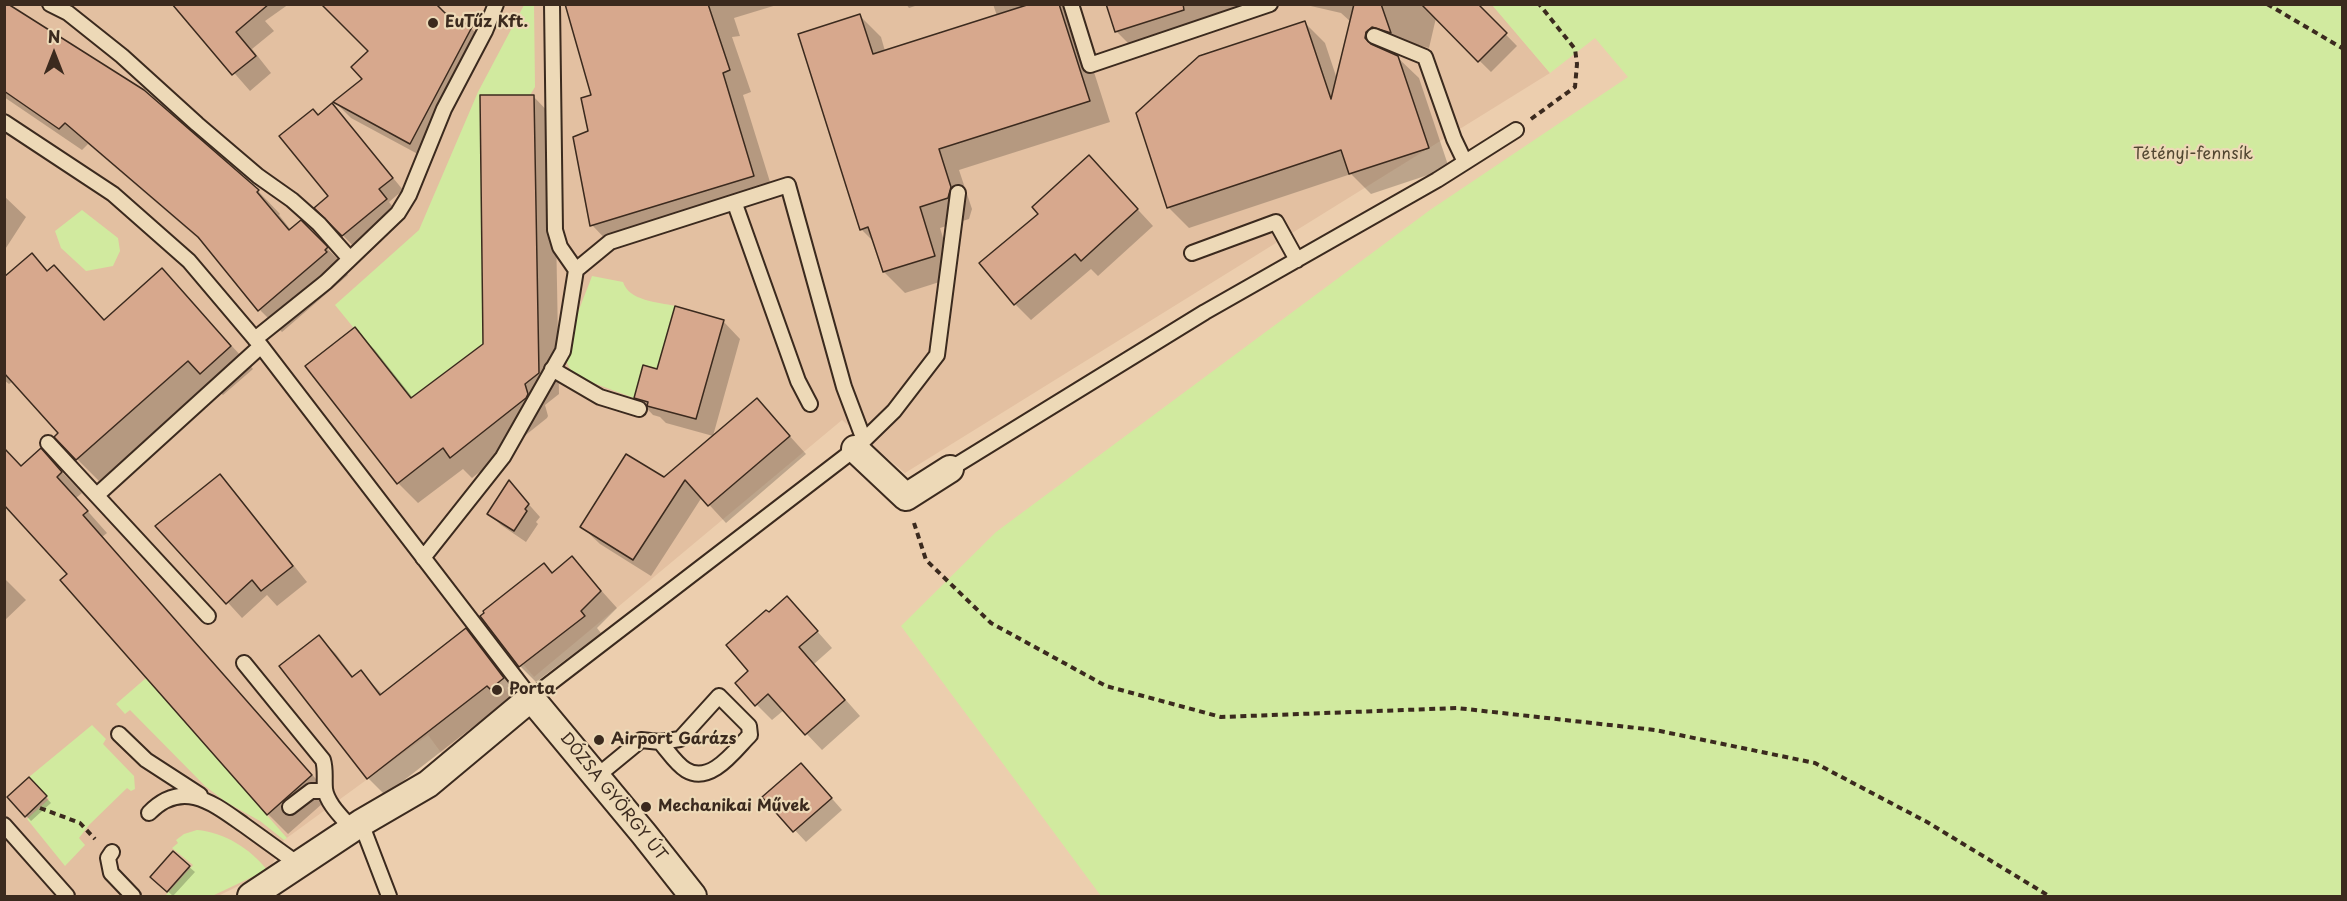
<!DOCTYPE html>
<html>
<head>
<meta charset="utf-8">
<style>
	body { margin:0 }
	#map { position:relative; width:2347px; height:901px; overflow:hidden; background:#ecceae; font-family:"Playpen Sans",sans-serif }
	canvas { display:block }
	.frame { position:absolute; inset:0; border:6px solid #3b2a1e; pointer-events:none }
	.north { position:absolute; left:24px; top:24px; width:60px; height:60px; -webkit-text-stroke:4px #edd9b7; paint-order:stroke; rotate:0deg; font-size:16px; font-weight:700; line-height:24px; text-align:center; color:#3b2a1e }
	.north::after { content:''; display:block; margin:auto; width:21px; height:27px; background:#3b2a1e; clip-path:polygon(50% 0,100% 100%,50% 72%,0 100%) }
</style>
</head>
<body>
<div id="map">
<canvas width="2347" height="901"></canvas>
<div class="frame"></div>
<div class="north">N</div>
</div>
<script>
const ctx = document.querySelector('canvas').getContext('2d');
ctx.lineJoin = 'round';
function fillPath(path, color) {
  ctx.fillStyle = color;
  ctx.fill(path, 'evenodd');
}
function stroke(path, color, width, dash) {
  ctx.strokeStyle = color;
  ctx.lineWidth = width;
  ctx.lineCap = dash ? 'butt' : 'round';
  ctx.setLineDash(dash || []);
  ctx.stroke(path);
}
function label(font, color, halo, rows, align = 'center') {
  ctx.font = font + ' "Playpen Sans",sans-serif';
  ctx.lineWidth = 4.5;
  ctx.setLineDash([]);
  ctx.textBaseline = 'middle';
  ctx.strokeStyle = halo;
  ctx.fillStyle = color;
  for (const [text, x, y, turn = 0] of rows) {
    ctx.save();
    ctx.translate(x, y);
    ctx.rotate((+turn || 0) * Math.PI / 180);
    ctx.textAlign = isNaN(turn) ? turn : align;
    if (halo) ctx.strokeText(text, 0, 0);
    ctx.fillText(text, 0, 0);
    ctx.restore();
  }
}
const built = new Path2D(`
	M1492,4L1550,73L905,473L842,420L534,677L520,661L498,680L511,697L442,754L428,735L284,840L269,871L218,896H5V5Z`);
const green = new Path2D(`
	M524,5H534L535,87L530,95L480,96L483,344L411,398L335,305L419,230L478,92Z
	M1492,5H2342V896H1101L901,626L996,532L1430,210L1628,77L1595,38L1550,73Z
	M82,210L118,238L120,251L113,266L86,271L61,248L55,231Z
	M592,276L623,282C629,301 658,302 675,306L657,369L634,398L577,377C571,371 566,364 566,357C565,341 586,293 592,276Z
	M146,678L287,838L284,840L260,821L226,802L205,786L130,710L125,714L116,704Z
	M92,725L106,739L103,744L134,776L135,789L131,791L127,788L89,825L79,838L85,845L65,866L27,819L49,799L29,777Z
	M197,830C224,832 251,849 267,870L212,896H165L193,865L172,848L178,843L176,840L184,834Z`);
const shadow = new Path2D(`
	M174,4H289L265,21L274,31L252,49L271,73L250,91Z
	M567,4H780L734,18L740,36L732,37L751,92L743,95L775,198L613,247L592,225L590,132L593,96Z
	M906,4H921L909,8Z
	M993,4H1063L1077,19L1110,122L959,170L972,209L969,219L940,228L955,277L905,293L884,272L875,243L861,229L860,16L881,37L885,51L997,16Z
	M1108,4H1242L1247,19L1138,53L1116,31Z
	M1302,4H1476L1517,46L1491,72L1436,18L1429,48L1407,42L1389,50L1388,53L1397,57L1419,78L1449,168L1371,194L1351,174L1189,228L1168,207L1304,22L1325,43L1337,79L1351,22L1341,13Z
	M444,14L471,28L487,45L427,159L351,118L335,102Z
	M4,21L143,91L258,191L280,214L279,215L291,230L300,222L349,270L346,273L348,275L282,332L260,310L208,247L88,144L82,150L4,97Z
	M534,97L554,118L559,394L545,405L548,416L547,418L472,478L463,469L418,503L398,483L354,329L375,350L413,398L484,344Z
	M343,117L403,190L389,202L397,212L354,247L317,208L330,197Z
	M1104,173L1153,226L1098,276L1091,269L1031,320L1015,304Z
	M4,196L26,217L4,251Z
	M32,255L48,272L54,267L105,321L162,270L253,369L223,395L210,383L99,481L77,459L60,433L13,381L9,384L4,380V279Z
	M723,321L740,339L713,436L666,423L660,417L653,415L636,397L658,371Z
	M757,400L806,454L726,523L702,497L651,576L600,544L582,527L664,479Z
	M4,449L22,467L41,450L61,471L82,493L76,498L107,533L102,537L331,796L288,834L268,814L69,575L7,505L4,508Z
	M220,476L235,492L307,582L277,606L267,595L242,618L158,526Z
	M509,482L540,517L536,522L538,524L526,542L501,525L489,514Z
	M572,558L617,608L597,628L601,633L536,682L520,666L553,574Z
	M4,578L26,600L4,621Z
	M769,614H802L832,648L814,664L860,716L822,750L784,710L772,720L756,704L750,671Z
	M465,630L483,647L520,696L508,705L505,702L385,795L368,778L319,637L336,654L354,678L361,672L383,695Z
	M813,777L842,810L806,842L764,797Z
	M29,779L51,803L31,821L9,798Z
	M173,853L195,872L173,896L152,877Z`);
const building = new Path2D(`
	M4,4H8L144,90L259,190L257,192L289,230L301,220L328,247L325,250L327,252L258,311L198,237L65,123L59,129L4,91Z
	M172,4H269L236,32L256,56L232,75Z
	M321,4H436L445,13L472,27L410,144L333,102L362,79L351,67L368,51Z
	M565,4H708L730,70L723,73L754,176L590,226L573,137L588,131L581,98L591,95Z
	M1030,4H1059L1090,101L939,149L951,187L948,198L920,207L935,256L883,272L868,227L860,230L798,34L860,14L873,54Z
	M1106,4H1183L1184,10L1115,32Z
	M1354,4H1381L1391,33L1372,27L1366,32L1365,38L1371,44L1398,56L1429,148L1349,174L1341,150L1167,208L1136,113L1199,56L1305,21L1331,99Z
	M1421,4H1478L1507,33L1478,62Z
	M480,95H534L539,373L525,384L528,394L526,398L450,458L443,448L397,484L305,366L355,327L411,398L483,344Z
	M332,103L393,178L379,189L387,199L342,236L314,208L328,196L279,136L313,109L318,115Z
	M1089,155L1138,209L1081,261L1075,254L1014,305L979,263L1038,214L1032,207Z
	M32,253L47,271L54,265L104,320L162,268L231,346L200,374L188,361L76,460L54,437L58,433L4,373V277Z
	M675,306L724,320L696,419L647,406L648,402L634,398L643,365L657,369Z
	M757,398L790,436L708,506L685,480L633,560L580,527L626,454L664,477Z
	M4,448L21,466L41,448L62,472L57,477L88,511L83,515L312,775L267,815L60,580L67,574L4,505Z
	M220,474L293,566L261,591L252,580L226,604L155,526Z
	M509,480L529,504L525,509L527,511L514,531L487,514Z
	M572,556L601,591L581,611L585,616L519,667L480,616L484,613L483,611L544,563L552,573Z
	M787,596L818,631L799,647L845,700L805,735L768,694L755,706L735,683L748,671L726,645L766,610L769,612Z
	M466,628L504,678L490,689L487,686L367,779L279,666L319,635L352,677L361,670L380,695Z
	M801,763L832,798L793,832L762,797Z
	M29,777L47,796L25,817L7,797Z
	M173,851L190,866L167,892L150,877Z`);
const path = new Path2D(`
	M2267,4L2342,48
	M1531,119L1575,87L1577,64L1575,49L1539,4
	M914,523L926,560L991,623L1106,686L1221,717L1457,708L1655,730L1815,763L1927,822L2049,896
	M40,808L80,823L95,839`);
const lane = new Path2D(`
	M50,4L68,13L122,56L197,124L258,176L292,200L319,224L350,259
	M552,4L555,230L560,247L576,270
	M1071,4L1090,65L1270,4
	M1374,36L1425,57L1454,139L1465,162
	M4,122L113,194L189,261L261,346L531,698L855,449L894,411L937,355L958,193
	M735,204L798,381L810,404
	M1192,253L1276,222L1297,260
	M255,339L326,282L398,213L409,195L444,109L485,31L496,4
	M552,369L600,397L639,409
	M48,443L208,616
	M950,469L1205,312L1437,180L1516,130
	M97,495L261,346
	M423,558L503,457L563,351L576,270L610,242L788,185L844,387L864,440
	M244,663L323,760C326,770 324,779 325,789C327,804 343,818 352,829
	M119,734L146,760L200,795
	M596,777L641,740L660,742L680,739L719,696L749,726L750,735C735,750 711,785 686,770C676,764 668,751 660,742
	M290,807L311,791H325
	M149,813C183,778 214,804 244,825C262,838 280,851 298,864
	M361,823L389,896
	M4,825L67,896
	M112,852L108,858L111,873L133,896`);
const street = new Path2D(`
	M855,449L906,497L950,469
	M251,896L361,823L428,784L531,698L644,834L693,896`);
const markers = [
	[433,23,6,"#3b2a1e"],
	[497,690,6,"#3b2a1e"],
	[599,740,6,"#3b2a1e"],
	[646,807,6,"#3b2a1e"]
];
const poiNames = [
	["EuTűz Kft.",445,23],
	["Porta",509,690],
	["Airport Garázs",611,740],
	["Mechanikai Művek",658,807]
];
const parkNames = [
	["Tétényi-fennsík",2193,155]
];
const streetNames = [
	["DÓZSA GYÖRGY ÚT",613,797,51]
];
fillPath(built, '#e3c0a1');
fillPath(green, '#d1ea9f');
fillPath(shadow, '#0003');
fillPath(building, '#d7a88d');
stroke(building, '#3b2a1e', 1.5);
stroke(lane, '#3b2a1e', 18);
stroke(street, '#3b2a1e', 30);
stroke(path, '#3b2a1e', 4, [6, 4.5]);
stroke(lane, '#edd9b7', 14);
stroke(street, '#edd9b7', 26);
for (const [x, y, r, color] of markers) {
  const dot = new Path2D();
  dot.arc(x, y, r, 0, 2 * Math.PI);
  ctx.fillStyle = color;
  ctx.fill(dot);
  stroke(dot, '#edd9b7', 2);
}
label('bold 16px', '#3b2a1e', '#edd9b7', poiNames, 'left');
label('16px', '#524731', '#edd9b7', parkNames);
label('16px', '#3b2a1e', '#edd9b7', streetNames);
</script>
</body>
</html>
